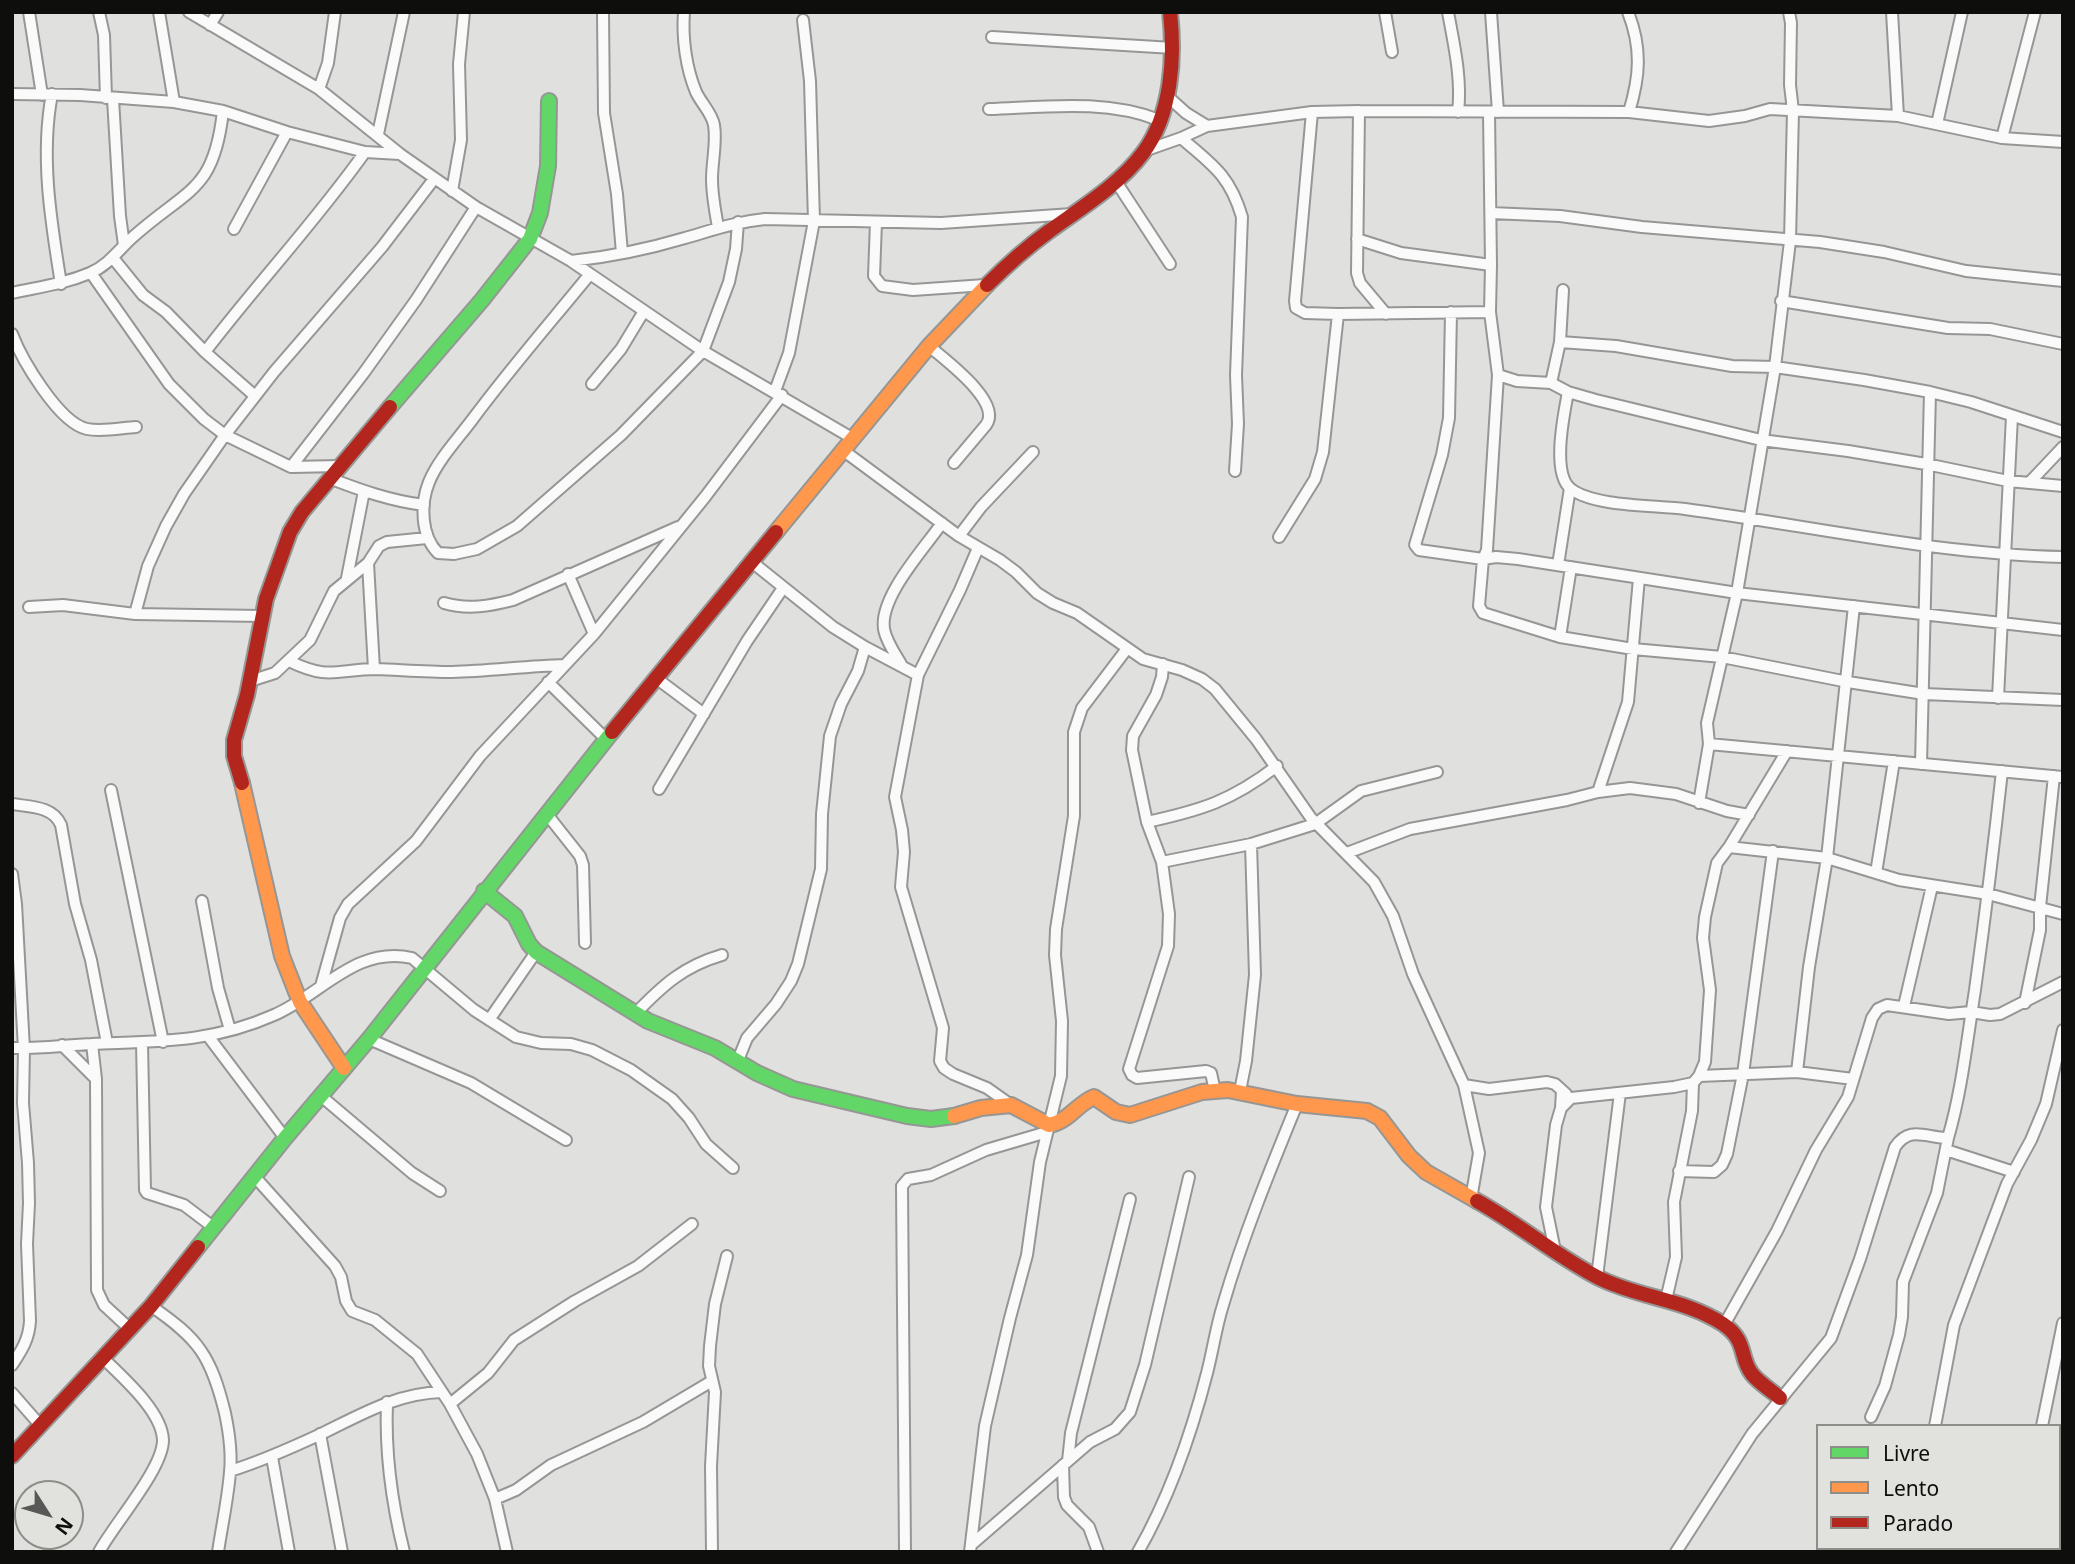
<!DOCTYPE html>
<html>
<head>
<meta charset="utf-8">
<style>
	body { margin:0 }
	#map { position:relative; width:2075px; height:1564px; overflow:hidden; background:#e0e0df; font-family:"Noto Sans",sans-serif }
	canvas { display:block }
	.frame { position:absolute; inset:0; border:14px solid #0e0e0d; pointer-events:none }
	.legend { position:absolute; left:1816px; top:1424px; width:245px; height:126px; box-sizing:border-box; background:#e1e1de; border:2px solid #8d8d8a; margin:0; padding:9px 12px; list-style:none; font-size:21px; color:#0e0e0d }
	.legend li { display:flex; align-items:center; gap:14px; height:35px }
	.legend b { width:35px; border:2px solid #8d8d8a }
	.north { position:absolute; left:14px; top:1480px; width:70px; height:70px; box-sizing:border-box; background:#e1e1de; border:2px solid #8d8d8a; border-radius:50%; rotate:127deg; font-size:19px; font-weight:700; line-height:28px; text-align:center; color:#0e0e0d }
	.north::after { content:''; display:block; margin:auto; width:24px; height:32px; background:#585856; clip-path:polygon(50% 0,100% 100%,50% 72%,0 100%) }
</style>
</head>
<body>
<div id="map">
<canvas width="2075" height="1564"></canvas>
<div class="frame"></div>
<ul class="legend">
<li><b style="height:9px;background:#63d668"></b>Livre</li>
<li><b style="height:9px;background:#ff974d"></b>Lento</li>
<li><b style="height:9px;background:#b3261e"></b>Parado</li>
</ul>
<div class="north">N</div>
</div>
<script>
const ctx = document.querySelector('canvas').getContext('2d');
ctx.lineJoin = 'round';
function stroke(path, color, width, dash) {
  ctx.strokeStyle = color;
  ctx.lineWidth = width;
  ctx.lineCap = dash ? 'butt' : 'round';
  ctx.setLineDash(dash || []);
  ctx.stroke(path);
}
const street = new Path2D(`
	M29,12L42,95
	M99,12L104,35L106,98
	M159,12L174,102
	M189,12L319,89L400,154
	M603,12L604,113L617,194L622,253
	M684,12C682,38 686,68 696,92C701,103 712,113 714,125C717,142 712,161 712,179C712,195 715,211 718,227
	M1385,12L1392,52
	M1448,12C1454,45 1462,79 1458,112
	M1491,12L1498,112
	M1628,12C1642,48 1640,76 1629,112
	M1892,12L1898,116
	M210,25L218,12
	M992,37L1173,48
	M319,89L328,63L335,12
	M12,94L80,95L174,102L223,111L287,132L365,152L400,154L476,207L571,261L703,351L852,438
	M52,94C40,156 51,222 61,284
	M1166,95L1186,113L1207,126
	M113,99L120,216L124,245
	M989,109C1045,107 1106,99 1159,120
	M1359,111L1357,273L1360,283L1386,314
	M1312,112L1295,301L1296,308L1305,313L1338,314
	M1489,112L1491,265L1490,312L1498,375L1487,550L1483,559L1496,557L1518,559L1737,593L2063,630
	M1937,124L1962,12
	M378,134L404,12
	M1181,138C1213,165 1230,176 1242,217L1236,375L1238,424L1235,471
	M2002,138L2035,12
	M1144,151L1181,138L1207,126L1312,112L1359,111L1629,112L1709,121L1745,116L1770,109L1898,116L2002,138L2063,142
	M1115,180L1170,264
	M452,191L461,140L459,64L464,12
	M1491,213L1560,216L1642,227L1820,242L1884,252L1966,271L2063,281
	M876,222L874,276L882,286L913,290L985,285
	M234,229L287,132
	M1357,239L1401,253L1491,265
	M113,258L143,295L166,312L205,352L255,396
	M571,261C609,257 648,249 685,238C713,230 735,222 765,219L941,223L1072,214
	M91,273L169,384L204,419L225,435L291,467L339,466
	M590,274C550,323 509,370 472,420C457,440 438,460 429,482C420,504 421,536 438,553L454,554L477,549L517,526L621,435L703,351L729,282L736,249L738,222
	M12,293C39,287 64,284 90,273C109,265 119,249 134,236C188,188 214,192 223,111
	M1781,301L1948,328L1990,329L2063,344
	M1451,312L1449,418L1442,455L1415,545L1419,550L1483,559L1479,606L1483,613L1560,637L1633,649L1722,657L1848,682L1924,694L2063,700
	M12,334C22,360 59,423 87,429C102,432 121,428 136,427
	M1560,342L1616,346L1732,366L1775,367L1864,380L1930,392L1971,402L2063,432
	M929,346C945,360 1003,402 986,425L954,463
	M205,352C257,284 316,221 365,152
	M1498,375L1517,381L1551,383L1568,392L1596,400L1761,440L1848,451L1926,464L2008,481L2063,486
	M1551,383L1560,342L1563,290
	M592,384L621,349L644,311
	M775,391L789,353L814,221L810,81L803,20
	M1568,392C1564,414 1551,474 1571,489C1595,507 1655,505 1685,509C1811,526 1935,554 2063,557
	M844,451L959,536L1000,560L1016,572L1037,593L1053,603L1077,613L1143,659L1182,670L1202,679L1215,689L1256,739L1311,818L1374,882L1393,916L1413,974L1464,1085L1479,1153L1471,1199
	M291,467L363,374L416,300L476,207
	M329,478C360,490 391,501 424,505
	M2029,483L2063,447
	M959,536L981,507L1033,452
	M1279,537L1315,479L1323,452L1338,314L1490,312
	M978,548L960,590L918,675L895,797L902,830L904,852L901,887L943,1028L940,1061L944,1068L953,1074L987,1088L1011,1105
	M752,562L833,627L865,647L918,675
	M368,563L374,669
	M1558,565L1570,488
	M568,574L594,634
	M347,578L364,491
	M444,603C468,610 490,606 513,600L678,527
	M29,607L63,605L135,614L262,616
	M135,614L148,566L166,526L184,494L225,435L274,372L382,247L434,179
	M1560,637L1571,567
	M289,661C330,681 337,669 377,669C402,670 427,672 452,672C489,671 527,666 564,665
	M901,664C895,654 886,641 884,629C879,597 924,549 942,523
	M1163,664L1162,677L1156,695L1133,736L1132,750L1147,822L1162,862L1169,914L1168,946L1129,1069L1132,1075L1137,1078L1206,1071L1211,1073L1215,1091
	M656,678L704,714
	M250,681L275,673L310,640L334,591L368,563L379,546L387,542L427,538
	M548,682L606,739
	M1998,698L2012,416
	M1709,744L2063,777
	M1921,764L1930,392
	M659,789L747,641L783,588
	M111,790L163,1042
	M1598,792L1628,702L1639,578
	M1699,803L1709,744L1707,723L1737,593L1775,367L1790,241L1793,111L1790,85L1791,23L1789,12
	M12,804C30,807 53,806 61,825L75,904L91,960L107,1043
	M546,813L580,856L583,865L585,943
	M1147,822C1202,810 1231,801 1277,766
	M1729,847L1827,858L1899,880L1988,894L2063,914
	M1347,853L1410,829L1567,800L1598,792L1630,788L1676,794L1727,811L1749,815
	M1162,862L1251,844L1315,824L1361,791L1437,772
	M1876,873L1894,761
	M12,874L16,904L24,1049L23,1103L28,1163L29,1203L27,1244L30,1321C29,1339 22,1350 12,1365
	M202,901L218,988L230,1030
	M321,986L340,918L348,904L416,841L480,756L594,634L705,497L782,395
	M2025,1003L2040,930V907L2054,776
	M1904,1006L1932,886
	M636,1013C663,985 684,966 722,955
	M489,1020L536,952
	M208,1036L285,1138
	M369,1039L471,1083L566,1140
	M142,1043L145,1190L147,1193L184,1205L213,1227
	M92,1044L96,1079L97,1290L104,1305L130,1329
	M62,1045L96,1079
	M12,1048C39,1049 65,1045 92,1044C158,1041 211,1043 274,1015C321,995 356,945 412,958L474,1010L516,1037L541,1043L571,1044L592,1050L631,1070L672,1099L689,1118L706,1144L733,1168
	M738,1060L747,1038L776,1004L791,981L798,964L821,869L822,814L830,736L841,704L858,671L865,647
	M1797,1072L1809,967L1827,858L1854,606
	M1699,1076L1797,1072L1853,1079
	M1464,1085L1489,1089L1547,1082L1555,1084L1566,1094
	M1240,1091L1246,1061L1255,975L1251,844
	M321,1096L412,1173L440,1191
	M1561,1108L1571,1098L1674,1087L1693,1083L1699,1076L1705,1062L1710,990L1703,938L1705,917L1717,863L1729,847L1787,751
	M1946,1150L2014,1172
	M1679,1171L1714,1172L1722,1165L1727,1154L1743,1074L1773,851
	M255,1177L335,1266L341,1277L346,1301L352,1311L375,1320L417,1354L450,1404L477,1454L495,1499L507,1552
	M1555,1251L1546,1207L1556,1125L1561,1108L1562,1091
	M1597,1277L1620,1093
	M1666,1300L1676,1257L1674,1202L1692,1111L1693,1083
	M151,1306C199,1339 211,1356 225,1413C229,1432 232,1453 230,1472C228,1498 222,1525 218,1552
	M1724,1325L1777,1231L1816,1150L1848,1097L1872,1018L1878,1009L1887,1005L1949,1014L1971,1012L1990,1015L2000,1014L2063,982
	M12,1393L40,1425
	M387,1402C385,1451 392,1504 404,1552
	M450,1404L488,1373L514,1340L575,1301L638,1266L692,1224
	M1871,1417L1885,1386L1899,1335L1902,1317L1903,1282L1937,1193L1948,1138
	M1935,1426L1954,1325L2007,1184L2031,1140L2046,1104L2063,1030
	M2042,1426L2063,1323
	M320,1434L342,1552
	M272,1457L289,1552
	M1068,1461L1071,1433L1130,1199
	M1063,1465L1064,1497L1067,1505L1089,1527L1098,1552
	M230,1471C262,1461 291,1448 321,1434C360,1415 397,1393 442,1392
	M495,1499L516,1490L551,1465L643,1422L712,1381
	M2059,1499L2063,1500
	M971,1545L1090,1442L1115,1429L1130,1412L1145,1365L1189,1177
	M99,1552C114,1524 163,1469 163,1440C162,1411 122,1377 103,1358
	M712,1552L711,1466L715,1392L709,1366L710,1346L715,1304L727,1256
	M905,1552L902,1186L908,1179L931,1175L986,1150L1047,1132
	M970,1552L985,1426L1010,1318L1027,1255L1040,1162L1061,1076L1062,1021L1055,955L1056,929L1074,816V732L1082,708L1126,650
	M1138,1552C1170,1496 1191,1435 1207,1373C1213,1350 1216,1327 1223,1305C1243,1236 1270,1170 1297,1104
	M1676,1552L1752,1434L1831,1338L1860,1259L1895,1147C1910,1125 1926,1138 1948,1138C1962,1090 1967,1040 1975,990C1985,917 1994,845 2002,771
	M2001,1552L2003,1548`);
const fast = new Path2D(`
	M390,407L482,300L530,239L540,213L548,166L549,101
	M484,891L515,916L529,944L536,952L648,1021L715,1048L757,1073L793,1089L907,1116L931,1119L954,1116
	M198,1247L285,1138L369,1039L612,732`);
const slow = new Path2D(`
	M776,532L929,346L987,285
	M242,783L282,956L300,1002L344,1068
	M954,1116L981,1108L1011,1105L1049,1125C1068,1122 1077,1104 1094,1097L1116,1112L1130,1115L1202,1092L1228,1090L1297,1104L1367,1111L1380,1118L1409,1156L1426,1172L1477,1201`);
const jam = new Path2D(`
	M987,285C1006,266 1026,248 1048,232C1081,208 1119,185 1143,153C1172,114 1175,57 1170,12
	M612,732L776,532
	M242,783L234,756V740L247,695L266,599L290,532L302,512L390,407
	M1477,1201C1519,1224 1556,1256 1599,1278C1639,1298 1685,1299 1723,1324C1748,1341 1739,1358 1752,1374C1759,1383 1771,1390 1780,1398
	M12,1456L151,1306L198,1247`);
stroke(street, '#969695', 14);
stroke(fast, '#969695', 18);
stroke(slow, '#969695', 18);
stroke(jam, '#969695', 18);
stroke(street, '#fafafa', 10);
stroke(fast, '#63d668', 14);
stroke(slow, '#ff974d', 14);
stroke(jam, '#b3261e', 14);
</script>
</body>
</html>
